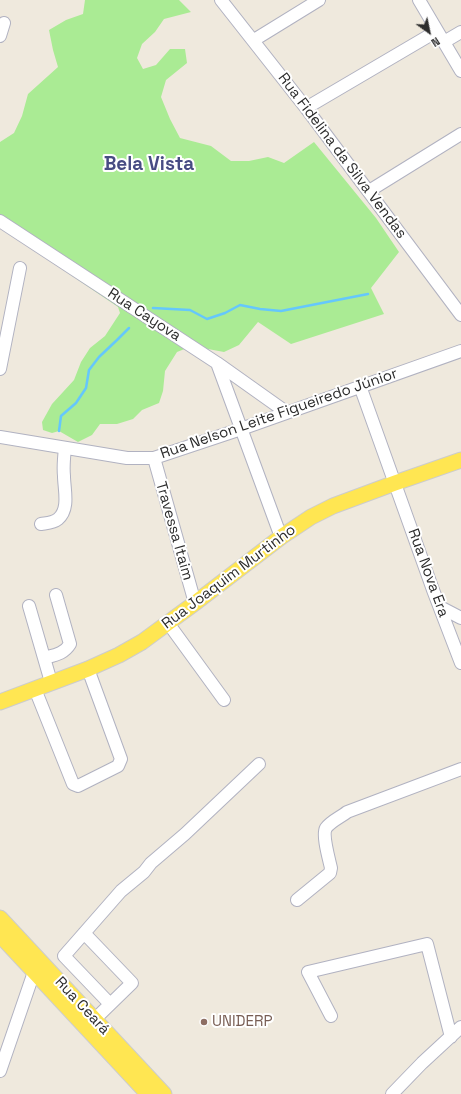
<!DOCTYPE html>
<html>
<head>
<meta charset="utf-8">
<style>
	body { margin:0 }
	#map { position:relative; width:461px; height:1094px; overflow:hidden; background:#efe9dd; font-family:"Space Grotesk",sans-serif }
	canvas { display:block }
	.north { position:absolute; left:409px; top:12px; width:40px; height:40px; -webkit-text-stroke:3px #fff; paint-order:stroke; rotate:147deg; font-size:11px; font-weight:700; line-height:16px; text-align:center; color:#2c2c2c }
	.north::after { content:''; display:block; margin:auto; width:14px; height:18px; background:#2c2c2c; clip-path:polygon(50% 0,100% 100%,50% 72%,0 100%) }
</style>
</head>
<body>
<div id="map">
<canvas width="461" height="1094"></canvas>
<div class="north">N</div>
</div>
<script>
const ctx = document.querySelector('canvas').getContext('2d');
ctx.lineJoin = 'round';
function fillPath(path, color) {
  ctx.fillStyle = color;
  ctx.fill(path, 'evenodd');
}
function stroke(path, color, width, dash) {
  ctx.strokeStyle = color;
  ctx.lineWidth = width;
  ctx.lineCap = dash ? 'butt' : 'round';
  ctx.setLineDash(dash || []);
  ctx.stroke(path);
}
function label(font, color, halo, rows, align = 'center') {
  ctx.font = font + ' "Space Grotesk",sans-serif';
  ctx.lineWidth = 4;
  ctx.setLineDash([]);
  ctx.textBaseline = 'middle';
  ctx.strokeStyle = halo;
  ctx.fillStyle = color;
  for (const [text, x, y, turn = 0] of rows) {
    ctx.save();
    ctx.translate(x, y);
    ctx.rotate((+turn || 0) * Math.PI / 180);
    ctx.textAlign = isNaN(turn) ? turn : align;
    if (halo) ctx.strokeText(text, 0, 0);
    ctx.fillText(text, 0, 0);
    ctx.restore();
  }
}
const green = new Path2D(`
	M85,0H179L191,12L164,19L155,32L142,44L137,58L143,69L156,65L170,49H185L187,63L166,80L161,97L170,119L180,138L211,146L231,161H249L268,157L284,163L314,142L376,218L399,252L371,288L384,314L291,344L258,322L239,345L224,352L192,346L177,352L165,371L163,391L159,403L142,410L133,419L117,424H100L92,435L78,442L59,431L52,433L43,430L42,422L52,404L74,380L81,362L90,348L105,336L120,313L118,307L0,227V142L14,133L22,116L28,94L58,67L53,50L49,30L66,20L83,14Z`);
const stream = new Path2D(`
	M153,308L190,310L207,319L225,313L240,305L260,309L281,311L368,294
	M59,431L61,416L76,403L86,388L89,370L99,357L117,340L129,328`);
const minor = new Path2D(`
	M221,0L306,108L461,315
	M419,0L461,71
	M0,36L4,23
	M254,40L319,0
	M444,42L461,32
	M306,108L437,31
	M369,191L461,134
	M0,221L217,363L286,412
	M217,363L281,537
	M0,369L20,268
	M360,386L433,590L461,663
	M0,437L127,458H154L241,429L461,351
	M154,458L195,603
	M41,524C47,523 53,523 58,519C70,509 64,489 64,476C63,467 64,457 65,448
	M29,606L51,682
	M440,607L461,618
	M168,623L224,700
	M44,658C55,655 64,654 70,644L56,595
	M35,689L73,784L78,786L118,766L121,759L88,669
	M297,900L330,873L331,868C329,859 322,835 326,828C331,821 341,817 347,812L461,769
	M84,933L132,983L95,1019
	M110,1004L64,956L121,891L144,872L151,863L185,834L259,764
	M331,1016L308,972L427,944L451,1037
	M0,1071L34,972L39,966
	M392,1094L422,1063L461,1027`);
const major = new Path2D(`
	M0,702L88,669L119,655L142,642L195,603L281,537L311,517L333,506L395,483L461,460
	M0,918L164,1094
	M0,935L148,1094`);
const markers = [
	[204,1022,4,"#8d6e63"]
];
const streetNames = [
	["Rua Fidelina da Silva Vendas",342,156,53],
	["Rua Cayova",144,315,33],
	["Rua Nelson Leite Figueiredo Júnior",279,414,-19],
	["Travessa Itaim",174,531,74],
	["Rua Nova Era",428,573,70],
	["Rua Joaquim Murtinho",229,577,-37],
	["Rua Ceará",82,1006,47]
];
const educationNames = [
	["UNIDERP",212,1022]
];
const districtNames = [
	["Bela Vista",149,165]
];
fillPath(green, '#aaeb94');
stroke(stream, '#65c7fc', 2.5);
stroke(minor, '#b1b2c1', 14);
stroke(major, '#ccc', 17);
stroke(minor, '#fff', 12);
stroke(major, '#ffe652', 15);
for (const [x, y, r, color] of markers) {
  const dot = new Path2D();
  dot.arc(x, y, r, 0, 2 * Math.PI);
  ctx.fillStyle = color;
  ctx.fill(dot);
  stroke(dot, '#fff', 1.5);
}
label('15px', '#2c2c2c', '#fff', streetNames);
label('15px', '#785e54', '#fff', educationNames, 'left');
label('bold 19px', '#474c83', '#fff', districtNames);
</script>
</body>
</html>
